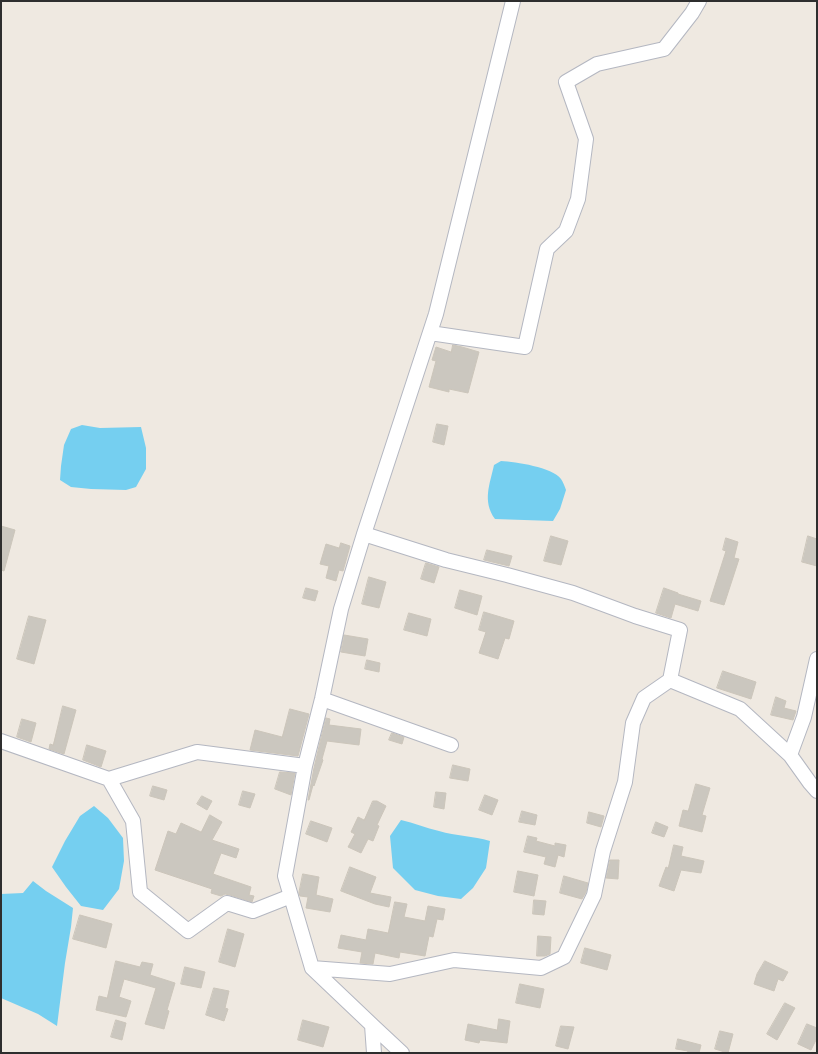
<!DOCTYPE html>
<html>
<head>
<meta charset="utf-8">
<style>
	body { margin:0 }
	#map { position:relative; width:818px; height:1054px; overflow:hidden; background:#efe9e1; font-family:Overpass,sans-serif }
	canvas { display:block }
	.frame { position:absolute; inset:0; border:2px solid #2e2e2e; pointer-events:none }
</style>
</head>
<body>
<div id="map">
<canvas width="818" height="1054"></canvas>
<div class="frame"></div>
</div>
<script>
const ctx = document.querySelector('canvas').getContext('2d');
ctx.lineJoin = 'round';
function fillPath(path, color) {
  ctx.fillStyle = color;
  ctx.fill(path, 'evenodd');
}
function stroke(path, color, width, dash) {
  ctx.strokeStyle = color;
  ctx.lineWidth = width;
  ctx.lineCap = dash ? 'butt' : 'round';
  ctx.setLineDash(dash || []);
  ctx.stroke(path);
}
const water = new Path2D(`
	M82,425L100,428L141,427L146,448V469L136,487L126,490L91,489L71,487L60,480L61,466L64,445L71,429Z
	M501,461C516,462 552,467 561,479C563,482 565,487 566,490L560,509L553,521L495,519C482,501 490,484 494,465Z
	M94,806L108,818L123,838L124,861L119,889L103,910L81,906L66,887L52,867L65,841L80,816Z
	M401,820C414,823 426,828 439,831C456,836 473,836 490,841L486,868L473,888L461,899L438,896L415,890L393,868L390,836Z
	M33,881L46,891L73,908L71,927L65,963L57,1026L38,1014L1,998V894L23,893Z`);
const building = new Path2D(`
	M453,345L462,347L479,352L468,393L449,389V392L429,387L436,361L432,360L436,347L451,352Z
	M437,424L448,426L444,445L433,442Z
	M1,526L15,530L4,571L1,570Z
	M551,536L568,541L561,565L544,561Z
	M808,536L817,539V566L802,562Z
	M726,538L738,542L734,558L739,559L724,605L710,601L726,551L723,550Z
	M341,543L350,546L343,571L339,570L336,581L326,578L329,566L320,564L326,544L339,548Z
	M487,550L512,556L509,566L484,560Z
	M426,563L439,567L434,583L421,579Z
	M369,577L386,582L379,608L362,604Z
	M306,588L318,591L315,601L303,598Z
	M664,588L678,593V594L701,601L698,611L675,604L671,618L656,613Z
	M460,590L482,596L477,615L455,608Z
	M484,612L514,621L509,639L505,638L498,659L479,653L486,632L479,630Z
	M409,613L431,619L427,636L404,630Z
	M29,616L46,620L34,664L17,659Z
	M344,635L368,639L365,656L341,652Z
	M367,660L380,663L379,672L365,669Z
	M723,671L756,682L751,699L717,688Z
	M776,697L786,701L784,708L796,711L793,720L771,715Z
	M63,706L76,710L64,754L49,749L50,744L53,745Z
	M290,709L309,714L298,756L250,750L255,730L282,737Z
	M326,718L330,719L329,725L361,729L359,745L327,741L322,759L323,760L314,786L313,785L309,800H308L314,768Z
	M22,719L36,723L31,742L17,737Z
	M392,733L404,737L402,744L389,740Z
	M87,745L106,751L101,767L83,760Z
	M453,765L470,769L468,781L450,778Z
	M280,772L295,773L291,795L275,789Z
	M696,784L710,788L702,815L706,816L702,832L679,826L683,810L688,811Z
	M153,786L167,790L164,800L150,796Z
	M243,791L255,794L250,808L239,805Z
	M436,792L446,793L444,809L434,807Z
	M485,795L498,800L492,815L479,810Z
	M202,796L212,801L207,810L197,804Z
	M373,801H377L386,806L377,825L379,826L373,841L368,839L361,853L348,847L355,834L351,832L358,817L364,820Z
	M522,811L537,815L535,825L519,822Z
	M589,812L604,816L601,827L587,823Z
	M210,815L222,822L212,840L239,849L236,858L221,853L213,874L251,887L249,895L254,896L252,902L230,895L225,894L221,896L211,893L212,889L155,870L168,831L176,834L181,823L201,832Z
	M311,821L332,828L327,842L306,834Z
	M656,822L668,827L664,837L652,833Z
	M528,836L537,838L536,841L555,846V843L566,845L564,857L558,855L555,867L544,864L546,857L524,852Z
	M674,845L683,847L681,856L704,861L701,873L681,870L674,891L659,886L666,867L668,868Z
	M610,860H619L618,879L606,878Z
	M350,867L376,877L370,893L391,897L389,907L375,904L341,891Z
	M518,871L538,875L534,896L514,892Z
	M303,874L319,877L316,895L333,899L330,912L306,908L308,897L300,896L299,893Z
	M564,876L588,883L586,892L582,899L560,893Z
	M534,900L546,901L544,915L533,914Z
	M395,902L407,904L404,917L425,921L428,906L445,909L443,920L437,919L433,937L429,936L425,956L400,952L399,958L375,953L373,964L360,963L362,952L338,948L341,935L366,940L368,929L388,933Z
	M80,915L112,924L106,948L73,939Z
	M228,929L244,934L235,967L219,962Z
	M538,936L551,937L550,954L545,956H537Z
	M585,948L611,955L607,970L581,963Z
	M116,961L140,967L142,962L153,964L150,975L175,983L167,1010L169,1011L164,1029L145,1024L156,988L124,979L119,997L131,1001L126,1017L96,1010L99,996L107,998Z
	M765,961L788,972L783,981L778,979L774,991L754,984L757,974Z
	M185,967L205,972L201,988L181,984Z
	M520,984L544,989L540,1008L516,1003Z
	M214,988L229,991L225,1008L228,1009L224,1021L206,1015Z
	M785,1003L795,1008L777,1040L767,1034Z
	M499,1019L510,1021L507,1043L480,1040L479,1043L465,1040L468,1024L497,1030Z
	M116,1020L126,1023L122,1040L111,1037Z
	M303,1020L329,1027L323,1047L298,1040Z
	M807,1024L817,1028V1038L811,1050L798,1044Z
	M561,1026L574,1027L568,1049L556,1046Z
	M720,1031L733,1034L728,1053L715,1049Z
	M678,1039L701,1045L699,1053H687L688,1051L676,1049Z`);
const minor = new Path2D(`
	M430,333L525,347L547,249L566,231L578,199L586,139L566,82L597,64L664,49L692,13L699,1
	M364,534L446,560L507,575L573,593L635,616L680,630L670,680L740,709L790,755L810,783L817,791
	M322,699L451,745
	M1,741L109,779L197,752L305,766
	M790,755L804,717L817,659
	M109,779L133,821L140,892L188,931L227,903L253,911L291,896
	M312,968L390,974L454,960L541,968L564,957L594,895L603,851L625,782L633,723L644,698L670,680
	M372,1025L402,1053
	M374,1053L372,1025L312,968L285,876L305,766L322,699L341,609L364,534L436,314L513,1`);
fillPath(water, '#75cff0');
fillPath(building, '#cbc7bf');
stroke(building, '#cbc5ba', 1);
stroke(minor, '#b4b7c1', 16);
stroke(minor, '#fff', 14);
</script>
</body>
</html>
